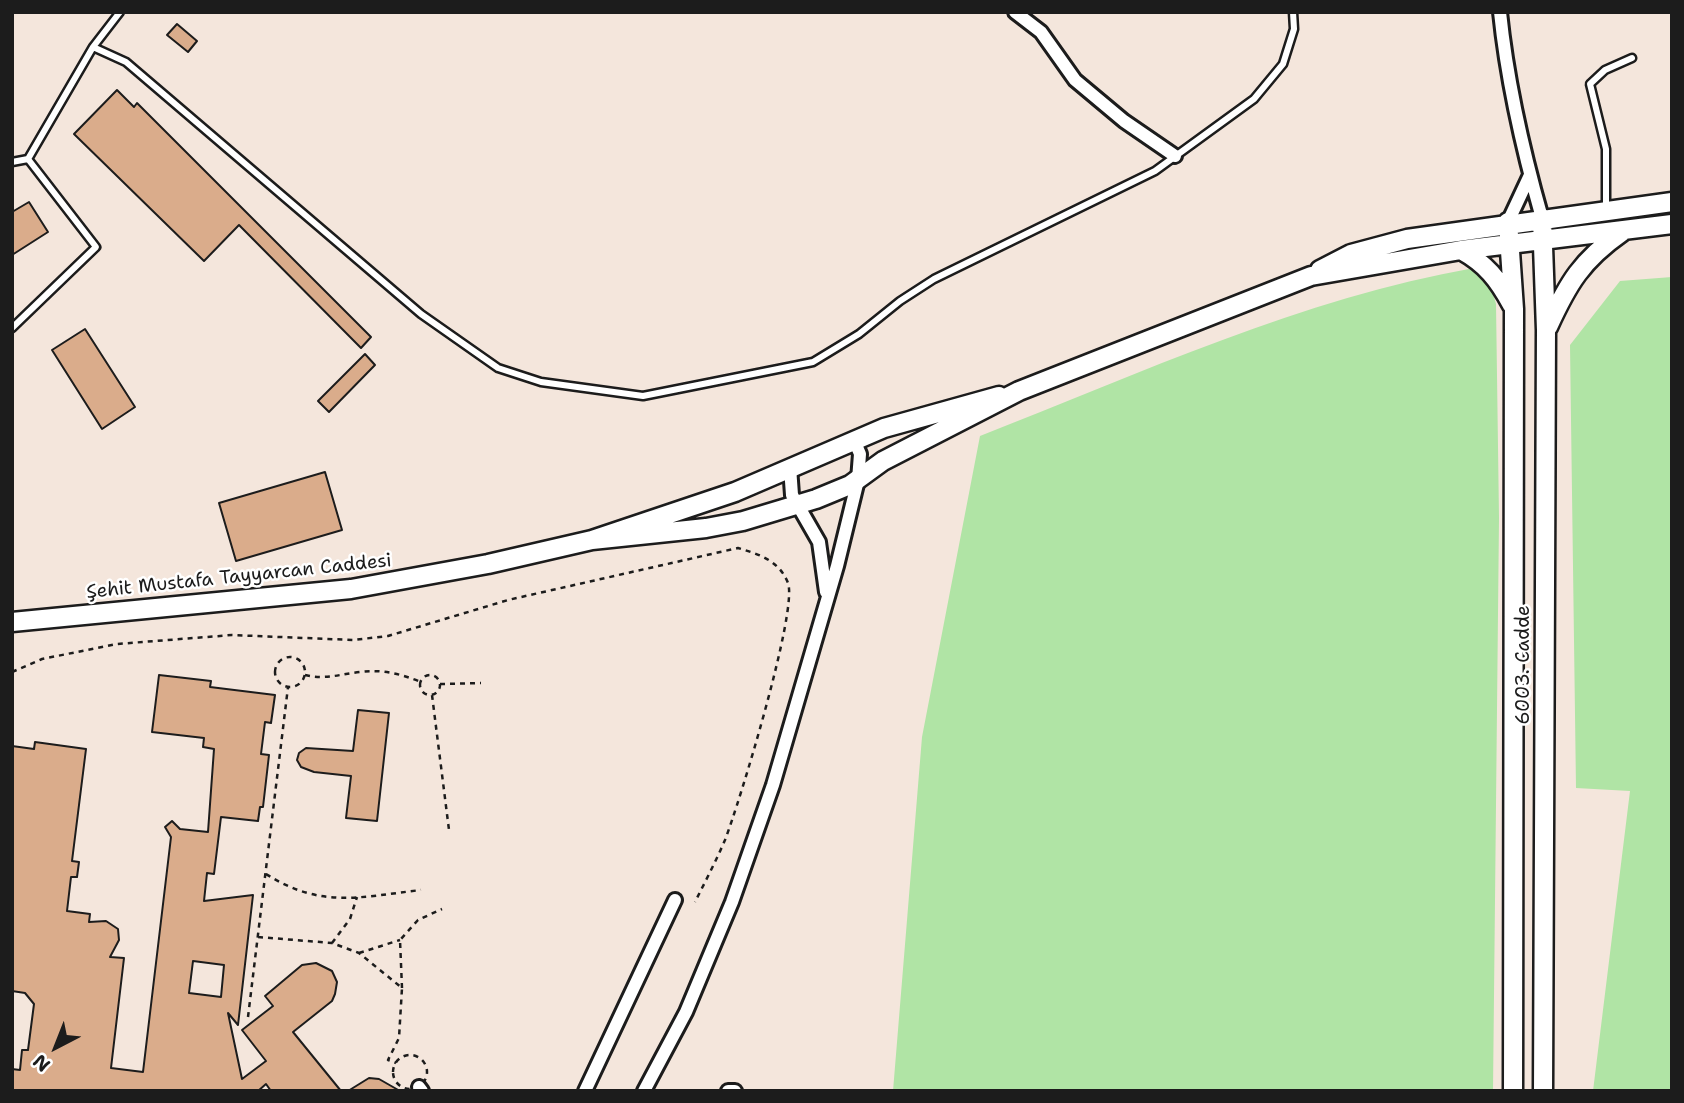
<!DOCTYPE html>
<html>
<head>
<meta charset="utf-8">
<style>
	body { margin:0 }
	#map { position:relative; width:1684px; height:1103px; overflow:hidden; background:#f4e6dc; font-family:"Shantell Sans",sans-serif }
	canvas { display:block }
	.frame { position:absolute; inset:0; border:14px solid #1c1c1c; pointer-events:none }
	.north { position:absolute; left:21px; top:1012px; width:70px; height:70px; -webkit-text-stroke:5px #fff; paint-order:stroke; rotate:222deg; font-size:19px; font-weight:700; line-height:28px; text-align:center; color:#1c1c1c }
	.north::after { content:''; display:block; margin:auto; width:24px; height:32px; background:#1c1c1c; clip-path:polygon(50% 0,100% 100%,50% 72%,0 100%) }
</style>
</head>
<body>
<div id="map">
<canvas width="1684" height="1103"></canvas>
<div class="frame"></div>
<div class="north">N</div>
</div>
<script>
const ctx = document.querySelector('canvas').getContext('2d');
ctx.lineJoin = 'round';
function fillPath(path, color) {
  ctx.fillStyle = color;
  ctx.fill(path, 'evenodd');
}
function stroke(path, color, width, dash) {
  ctx.strokeStyle = color;
  ctx.lineWidth = width;
  ctx.lineCap = dash ? 'butt' : 'round';
  ctx.setLineDash(dash || []);
  ctx.stroke(path);
}
function label(font, color, halo, rows, align = 'center') {
  ctx.font = font + ' "Shantell Sans",sans-serif';
  ctx.lineWidth = 5;
  ctx.setLineDash([]);
  ctx.textBaseline = 'middle';
  ctx.strokeStyle = halo;
  ctx.fillStyle = color;
  for (const [text, x, y, turn = 0] of rows) {
    ctx.save();
    ctx.translate(x, y);
    ctx.rotate((+turn || 0) * Math.PI / 180);
    ctx.textAlign = isNaN(turn) ? turn : align;
    if (halo) ctx.strokeText(text, 0, 0);
    ctx.fillText(text, 0, 0);
    ctx.restore();
  }
}
const green = new Path2D(`
	M1474,268L1490,283L1496,304L1499,518L1493,1091H893L922,737L980,436C1141,373 1303,298 1474,268Z
	M1672,277V1091H1593L1630,791L1576,788L1570,345L1620,281Z`);
const building = new Path2D(`
	M177,24L197,41L188,52L167,35Z
	M117,90L134,107L137,103L371,337L361,348L239,225L204,261L74,134Z
	M29,202L48,232L12,255V212Z
	M85,329L135,407L102,429L52,350Z
	M365,354L375,365L329,412L318,401Z
	M325,472L342,530L236,561L219,503Z
	M159,675L211,681L210,687L275,695L271,723L265,722L261,754L269,755L263,807H260L258,821L221,817L214,874L207,873L204,901L253,895L238,1025L228,1013L242,1079L266,1061L242,1030L273,1006L265,996L302,965L316,963L332,971L337,982L335,994L332,1001L293,1032L341,1091H271L266,1084L258,1091H12V1069L20,1070L22,1050H28L34,1004L25,993L12,991V746L34,749L35,742L86,749L72,861L79,862L77,877H71L67,911L90,914L89,922L106,921L118,929L119,940L110,957L124,958L111,1068L143,1072L171,837L165,827L172,821L180,829L208,832L214,749L203,747L204,738L152,732ZM193,961L224,965L221,997L189,993Z
	M358,710L389,713L377,821L346,818L351,776L314,772L301,767L297,760L299,753L306,748L353,751Z
	M369,1078L379,1079L400,1091H348Z`);
const path = new Path2D(`
	M275 672a15 15 0 1 1 30 0a15 15 0 1 1-30 0Z
	M12,672L42,659L117,644L232,635L353,640L388,636L508,600L738,548C758,554 779,560 788,583C798,611 739,804 725,840C716,861 705,882 695,902
	M305,675C325,680 341,674 360,672C382,669 401,674 421,682
	M420 685a10 10 0 1 1 20 0a10 10 0 1 1-20 0Z
	M440,684L481,683
	M432,695L449,830
	M266,874C321,909 360,897 421,890
	M258,937L332,943L359,953L402,988L399,1038L388,1060L396,1063
	M332,943L350,919L357,897
	M359,953L400,940
	M402,988L400,940L418,920L442,909
	M248,1017L288,687
	M393 1072a17 17 0 1 1 34 0a17 17 0 1 1-34 0Z`);
const service = new Path2D(`
	M93,47L126,62L421,314L498,368L541,382L643,396L813,362L859,334L900,301L934,279L1155,171L1254,99L1283,64L1294,29L1293,12
	M28,159L93,47L120,12
	M12,162L28,159
	M1606,208V149L1590,84L1605,70L1632,58
	M12,328L96,247L28,159`);
const minor = new Path2D(`
	M1015,12L1041,32L1075,80L1124,121L1175,156
	M1500,12C1507,81 1523,151 1542,218
	M1508,222L1530,175
	M790,467L792,495L819,542L826,592
	M419,1087L422,1091
	M585,1091L675,900
	M644,1091L686,1012L732,902L773,785L837,566L858,480L860,454L854,440
	M728,1091H735`);
const secondary = new Path2D(`
	M1542,218L1546,330L1543,1091
	M1508,222L1514,309L1513,1091
	M1461,250C1486,264 1498,279 1512,305
	M1320,270L1351,254L1407,239L1672,202
	M1548,327C1568,283 1582,260 1622,232
	M592,540L706,528L743,521L816,499L850,485L883,461L1019,391L1311,276L1461,250L1672,224
	M12,622L351,589L488,564L592,540L735,492L884,428L999,396`);
const streetNames = [
	["Şehit Mustafa Tayyarcan Caddesi",239,577,-6],
	["6003. Cadde",1524,665,-90]
];
fillPath(green, '#b0e4a5');
fillPath(building, '#daac8b');
stroke(building, '#1c1c1c', 2);
stroke(service, '#1c1c1c', 11);
stroke(minor, '#1c1c1c', 18);
stroke(secondary, '#1c1c1c', 23);
stroke(path, '#1c1c1c', 2.5, [5, 5]);
stroke(service, '#fff', 6);
stroke(minor, '#fff', 12);
stroke(secondary, '#fff', 18);
label('19px', '#1c1c1c', '#fff', streetNames);
</script>
</body>
</html>
